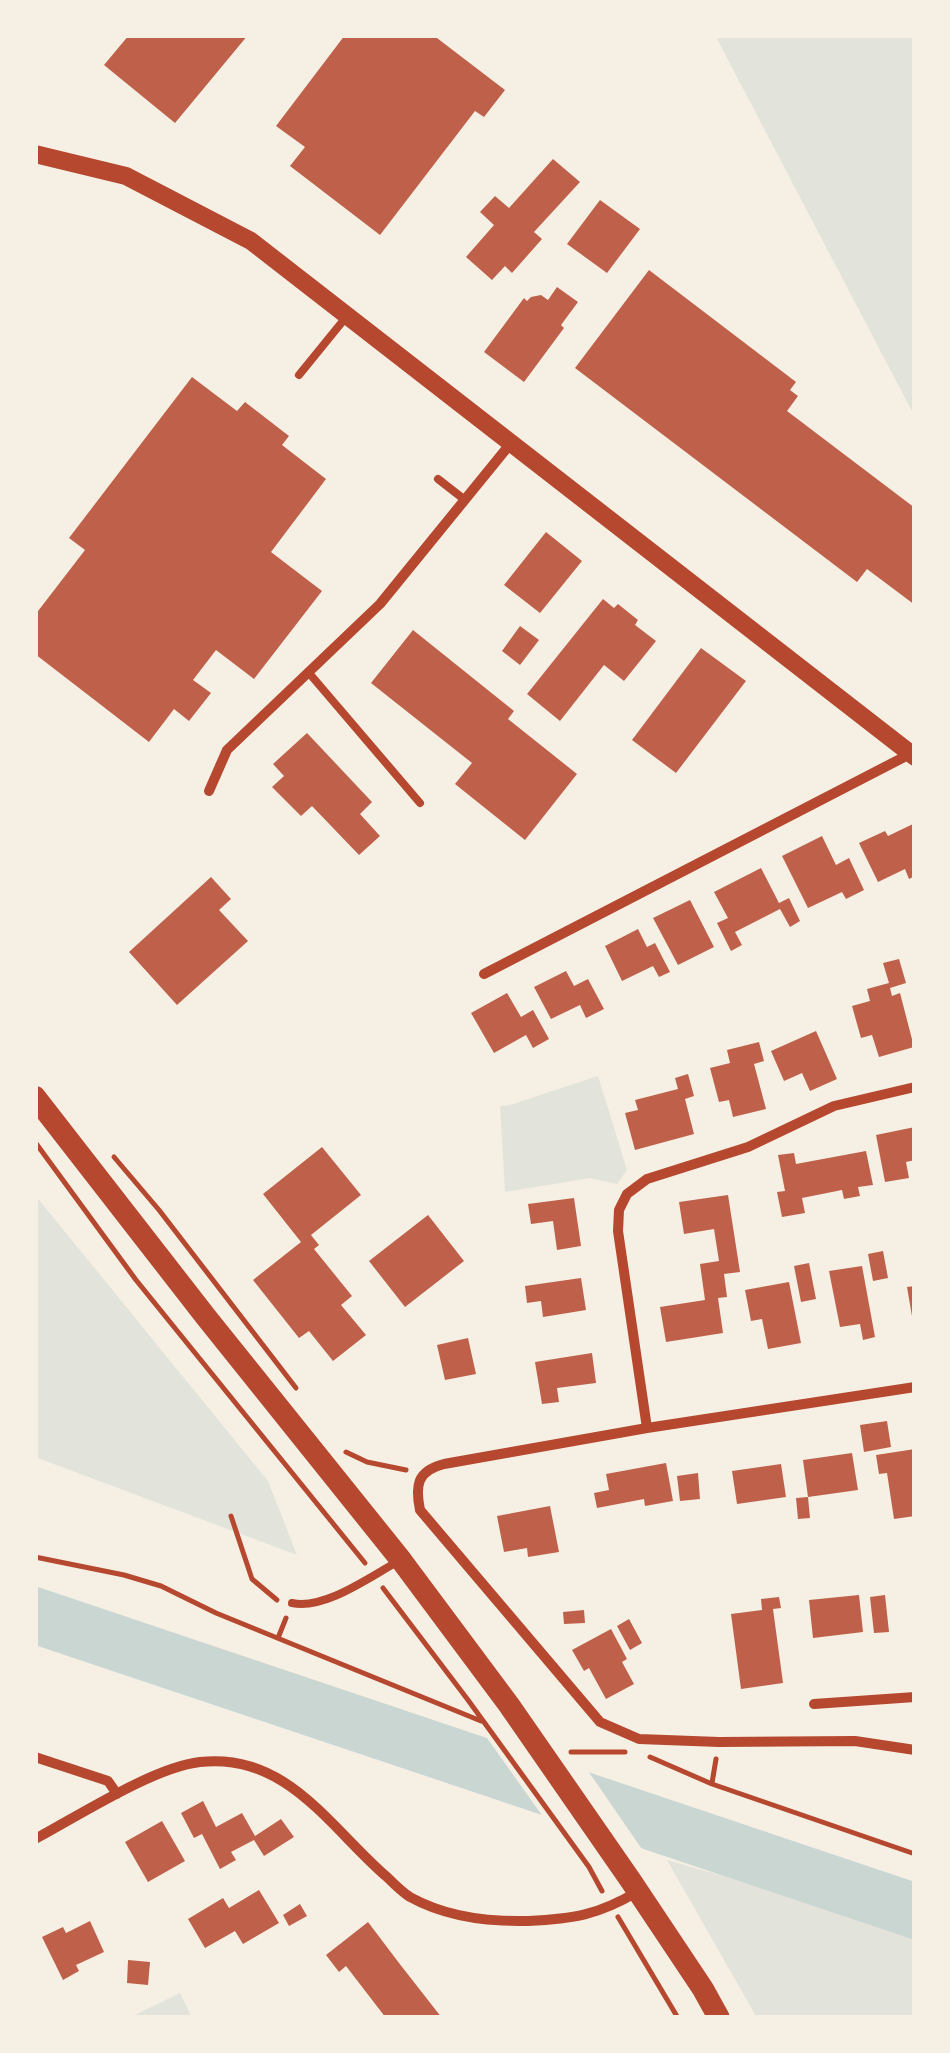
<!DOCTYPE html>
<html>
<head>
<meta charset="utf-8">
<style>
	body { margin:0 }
	#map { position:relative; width:950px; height:2053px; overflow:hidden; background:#f6efe4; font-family:Raleway,sans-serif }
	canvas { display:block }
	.frame { position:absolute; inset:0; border:38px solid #f6efe4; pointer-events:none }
</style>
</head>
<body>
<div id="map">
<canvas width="950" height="2053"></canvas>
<div class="frame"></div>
</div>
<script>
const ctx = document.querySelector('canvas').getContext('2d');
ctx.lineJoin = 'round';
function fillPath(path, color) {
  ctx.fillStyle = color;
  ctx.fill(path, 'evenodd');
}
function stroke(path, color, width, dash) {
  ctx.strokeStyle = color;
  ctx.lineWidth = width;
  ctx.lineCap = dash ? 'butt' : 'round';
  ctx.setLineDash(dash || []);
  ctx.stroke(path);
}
const green = new Path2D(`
	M715,35H915V417Z
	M598,1076L627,1170L617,1184L590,1178L505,1192L500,1106L510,1105Z
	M35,1195L268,1481L297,1555L35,1457Z
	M667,1860L752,1884L915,1939V2018H757Z
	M180,1993L192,2018H129Z`);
const water = new Path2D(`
	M35,1586L915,1882V1940L35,1645Z`);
const pier = new Path2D(`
	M482,1731L584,1765L646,1855L546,1821Z`);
const building = new Path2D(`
	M129,35H248L175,123L104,65Z
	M345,35H433L505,90L484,117L475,111L380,235L290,166L305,147L276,126Z
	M553,159L580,182L534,232L542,239L512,273L505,266L492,280L466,257L494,225L480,212L495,196L509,208Z
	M600,200L640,229L607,273L567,244Z
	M649,270L796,382L790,390L798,396L787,411L915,508V605L867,569L857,582L575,368Z
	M557,287L578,302L561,325L564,328L524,382L484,352L524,298L527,301L531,297L541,295L548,300Z
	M192,377L237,411L245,402L289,436L282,445L326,479L271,552L322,591L254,679L216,650L193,680L211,693L189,721L174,709L149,742L35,654V615L85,550L69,538Z
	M546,532L582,561L540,613L504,585Z
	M603,599L614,608L618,604L638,620L635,625L656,641L624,681L604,665L560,721L527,694Z
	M520,626L539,640L520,665L502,651Z
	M413,630L514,711L508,719L577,774L525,840L455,784L472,763L371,683Z
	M701,648L746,681L676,773L632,740Z
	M307,733L372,802L360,814L380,836L359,855L312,806L301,816L272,787L284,776L273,764Z
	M913,824L915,828V876L909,879L905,869L878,882L859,843L885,831L888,836Z
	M822,836L836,865L849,858L864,890L846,899L842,892L808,908L782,856Z
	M761,868L779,903L789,898L800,921L790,927L780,909L735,932L742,945L731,951L717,923L728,918L714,892Z
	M211,877L231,899L219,910L248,941L177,1005L129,952Z
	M690,900L714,947L678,965L653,918Z
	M638,929L647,947L655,943L670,972L659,977L653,966L622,981L605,946Z
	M899,959L906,983L890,988L892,996L900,993L914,1047L879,1057L872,1035L861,1038L852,1006L870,1001L867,989L889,983L883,963Z
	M566,971L574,986L588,979L604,1009L586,1018L580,1005L551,1019L534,987Z
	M507,993L521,1017L533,1010L549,1039L533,1048L526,1035L494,1053L471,1013Z
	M816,1031L837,1079L810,1091L802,1073L784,1081L771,1051Z
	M759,1042L764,1061L754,1064L766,1109L733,1117L729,1100L719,1102L710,1068L730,1063L727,1050Z
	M688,1074L694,1096L685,1099L694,1134L635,1150L625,1113L638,1110L635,1100L678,1089L675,1078Z
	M915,1127V1160L906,1162L909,1178L885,1182L876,1135Z
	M322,1147L361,1195L311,1235L319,1245L314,1249L352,1296L341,1305L366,1335L333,1361L309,1331L299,1338L253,1280L301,1242L263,1194Z
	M866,1151L873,1185L858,1187L860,1196L844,1199L842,1190L802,1198L805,1213L782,1217L777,1192L785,1191L778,1155L794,1153L796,1164Z
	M728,1195L740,1272L724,1274L727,1297L718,1298L723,1333L666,1342L660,1307L705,1300L700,1264L719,1261L714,1229L684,1234L679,1202Z
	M574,1198L581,1246L557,1250L553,1221L531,1224L528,1204Z
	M428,1215L464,1261L405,1307L369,1261Z
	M883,1251L888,1278L873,1281L868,1254Z
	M809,1263L816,1299L801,1302L794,1266Z
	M862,1266L875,1337L863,1340L860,1324L840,1327L829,1271Z
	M581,1278L586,1310L543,1317L541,1301L527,1303L525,1286Z
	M789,1282L801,1343L768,1349L762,1319L751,1321L745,1290Z
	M915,1286V1322H913L907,1287Z
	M468,1338L476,1374L445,1380L437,1345Z
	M592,1353L596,1383L557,1388L559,1402L542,1404L535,1362Z
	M887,1421L891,1447L864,1452L860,1425Z
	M915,1449V1516L894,1519L887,1473L879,1474L876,1455Z
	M852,1453L858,1490L808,1497L803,1460Z
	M666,1463L673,1501L645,1506L644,1499L597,1508L594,1493L609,1490L606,1474Z
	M781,1464L786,1497L737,1504L732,1471Z
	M698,1473L700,1499L680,1501L677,1476Z
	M808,1497L810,1518L798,1519L796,1498Z
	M550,1506L559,1552L528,1557L527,1548L504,1552L497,1516Z
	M859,1595L863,1632L813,1638L809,1600Z
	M885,1595L889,1632L874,1633L870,1597Z
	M779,1597L781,1608L773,1609L783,1683L741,1689L731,1614L762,1610L761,1599Z
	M584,1610L585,1623L564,1624L563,1612Z
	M629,1619L642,1643L630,1650L617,1626Z
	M611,1629L627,1659L622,1662L634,1684L606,1699L589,1668L584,1671L572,1650Z
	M203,1801L216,1827L242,1813L255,1836L281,1819L294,1837L264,1856L254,1840L231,1852L236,1860L220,1869L202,1834L194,1838L181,1813Z
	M162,1821L185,1861L148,1882L125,1842Z
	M259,1890L279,1923L243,1944L235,1931L205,1948L188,1919L223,1898L229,1908Z
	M300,1904L307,1916L289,1926L283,1915Z
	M90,1921L104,1952L76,1965L79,1971L63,1980L42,1937L63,1927L66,1933Z
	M368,1922L399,1963L442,2018H386L346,1966L339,1972L326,1955Z
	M128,1960L150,1962L148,1985L127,1983Z`);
const path = new Path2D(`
	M35,1142L136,1280L365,1563
	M114,1157L159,1210L296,1388
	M346,1452L367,1462L406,1470
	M231,1516L252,1579L277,1600
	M35,1557L124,1575L161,1586L216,1613L481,1721
	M383,1588L468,1700L589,1867L602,1891
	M278,1638L286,1618
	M571,1752H625
	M650,1757L712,1784L915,1854
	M712,1783L716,1759
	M618,1917L678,2018`);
const service = new Path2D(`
	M299,375L347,316
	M438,479L465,500
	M309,673L420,803
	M292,1603C324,1610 368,1578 397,1562`);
const minor = new Path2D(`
	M209,791L227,750L380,604L511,443
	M484,974L910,754
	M915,1387L647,1428L444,1464C417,1471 415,1485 420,1510L600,1722L639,1739L719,1742L855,1741L915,1750
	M647,1428L618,1231L619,1210L627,1194L647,1179L748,1147L834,1106L915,1087
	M814,1704L915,1697
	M35,1757L108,1781L117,1794
	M35,1839C78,1816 154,1767 200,1762C287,1752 330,1828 387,1877C394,1884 402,1892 410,1897C446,1917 488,1922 528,1921C573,1919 598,1915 637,1892`);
const tertiary = new Path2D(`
	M35,154L126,176L251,241L915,757`);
const primary = new Path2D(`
	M35,1097L206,1317L401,1560L509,1705L631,1881L703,1989L719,2018`);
fillPath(green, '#e2e4dc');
fillPath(water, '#c9d6d2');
fillPath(pier, '#f6efe4');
fillPath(building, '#bf614a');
stroke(path, '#b5482f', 5);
stroke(service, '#b5482f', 8);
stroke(minor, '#b5482f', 10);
stroke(tertiary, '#b5482f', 18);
stroke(primary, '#b5482f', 22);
</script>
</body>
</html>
